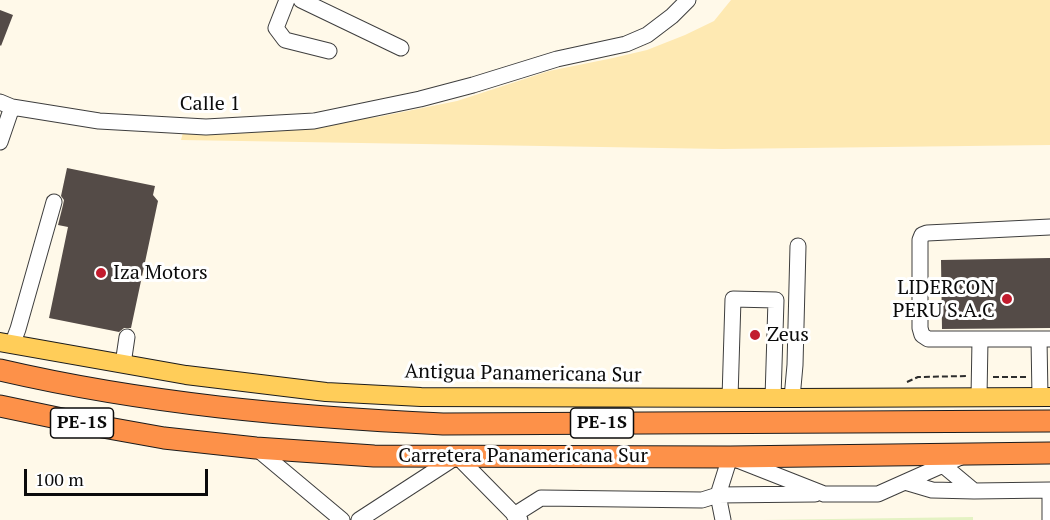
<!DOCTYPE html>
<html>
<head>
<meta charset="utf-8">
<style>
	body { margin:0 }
	#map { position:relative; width:1050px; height:520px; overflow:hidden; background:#fff9e9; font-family:"PT Serif",serif }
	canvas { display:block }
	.scale { position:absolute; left:24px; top:469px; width:184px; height:27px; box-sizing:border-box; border:3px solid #0b0b0b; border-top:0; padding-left:8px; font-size:18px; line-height:21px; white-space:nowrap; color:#0b0b0b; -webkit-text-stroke:4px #fff; paint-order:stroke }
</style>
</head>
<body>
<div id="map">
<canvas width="1050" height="520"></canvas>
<div class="scale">100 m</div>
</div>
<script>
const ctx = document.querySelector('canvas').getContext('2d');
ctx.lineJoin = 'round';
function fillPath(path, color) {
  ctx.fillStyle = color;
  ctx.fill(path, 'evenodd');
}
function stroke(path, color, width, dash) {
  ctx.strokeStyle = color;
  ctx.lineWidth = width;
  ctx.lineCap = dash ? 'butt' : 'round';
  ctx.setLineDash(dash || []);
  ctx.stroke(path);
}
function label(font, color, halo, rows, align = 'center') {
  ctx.font = font + ' "PT Serif",serif';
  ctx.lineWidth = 6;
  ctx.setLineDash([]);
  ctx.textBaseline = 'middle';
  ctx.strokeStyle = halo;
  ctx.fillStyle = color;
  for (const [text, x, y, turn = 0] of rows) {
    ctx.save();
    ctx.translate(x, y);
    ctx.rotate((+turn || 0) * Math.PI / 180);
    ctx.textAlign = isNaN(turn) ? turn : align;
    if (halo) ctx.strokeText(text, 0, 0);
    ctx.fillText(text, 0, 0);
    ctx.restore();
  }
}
const sand = new Path2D(`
	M731,0H1050V145L722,149L181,140L184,129L228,130L378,117L457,101L549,71L613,58L647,50L685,35L714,21Z`);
const pitch = new Path2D(`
	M973,517V520H762Z`);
const building = new Path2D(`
	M0,10L13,15L1,46L0,45Z
	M67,168L155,186L153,195L158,201L131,328H124L119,332L49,318L68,227L58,225L63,205L64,200L61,196Z
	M1050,258V328L942,329L941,260Z`);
const path = new Path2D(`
	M993,377H1026
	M907,382L918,377L966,376`);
const minor = new Path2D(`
	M287,0L276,28L285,40L329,51
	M301,0L401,48
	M0,102L12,107L99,121L206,127L314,121L420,99L473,85L557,59L626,44L647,35L672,16L688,0
	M0,142L12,107
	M1050,227L927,233L922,235L920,240V328L922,335L928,339H1050
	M1039,339L1040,397
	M12,345L18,329L54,202
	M123,364L127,337
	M979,397L980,340
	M730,398L733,299L776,300L773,398
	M792,398L795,365L798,246
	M256,448L342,520
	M458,457L520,520
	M938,461L974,491L1050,490
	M905,482L932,490L974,491
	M1050,490V520
	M514,515L541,498L702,500L718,495L730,457L824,494H878L961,457
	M359,520L456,457
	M723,520L718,495L815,494`);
const major = new Path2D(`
	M0,342L186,375L326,392L421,397L792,398L1050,397`);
const highway = new Path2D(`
	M0,370C146,404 294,417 443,424L1050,421
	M0,406L86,424L164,438L256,448L374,456L730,457L1050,453`);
const markers = [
	[101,273,6,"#c21c2e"],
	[1007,299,6,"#c21c2e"],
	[755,335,6,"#c21c2e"]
];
const shields = [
	[82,423,63],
	[602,423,63]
];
const shieldNames = [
	["PE-1S",82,423],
	["PE-1S",602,423]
];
const streetNames = [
	["Calle 1",210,104],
	["Antigua Panamericana Sur",523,374,1],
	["Carretera Panamericana Sur",523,456]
];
const poiNames = [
	["Iza Motors",113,273],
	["LIDERCON",995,288,"right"],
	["PERU S.A.C",995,311,"right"],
	["Zeus",767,335]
];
fillPath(sand, '#fee9b2');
fillPath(pitch, '#e4f2c3');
fillPath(building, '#544b47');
stroke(minor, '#3e3e3e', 17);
stroke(major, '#1c1c1c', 20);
stroke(highway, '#1c1c1c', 23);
stroke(path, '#2d2d2d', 2, [6, 3]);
stroke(minor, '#fff', 15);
stroke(major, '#ffcd59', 18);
stroke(highway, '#fd9149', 21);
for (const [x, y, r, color] of markers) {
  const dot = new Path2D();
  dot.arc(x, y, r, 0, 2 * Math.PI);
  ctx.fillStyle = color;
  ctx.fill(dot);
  stroke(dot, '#fff', 2);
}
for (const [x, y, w] of shields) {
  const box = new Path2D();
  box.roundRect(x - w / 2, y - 15, w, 30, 4.5);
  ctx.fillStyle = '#fff';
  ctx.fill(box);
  stroke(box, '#0b0b0b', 1.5);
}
label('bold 18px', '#0b0b0b', null, shieldNames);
label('20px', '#0b0b0b', '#fff', streetNames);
label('20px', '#0b0b0b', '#fff', poiNames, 'left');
</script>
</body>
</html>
